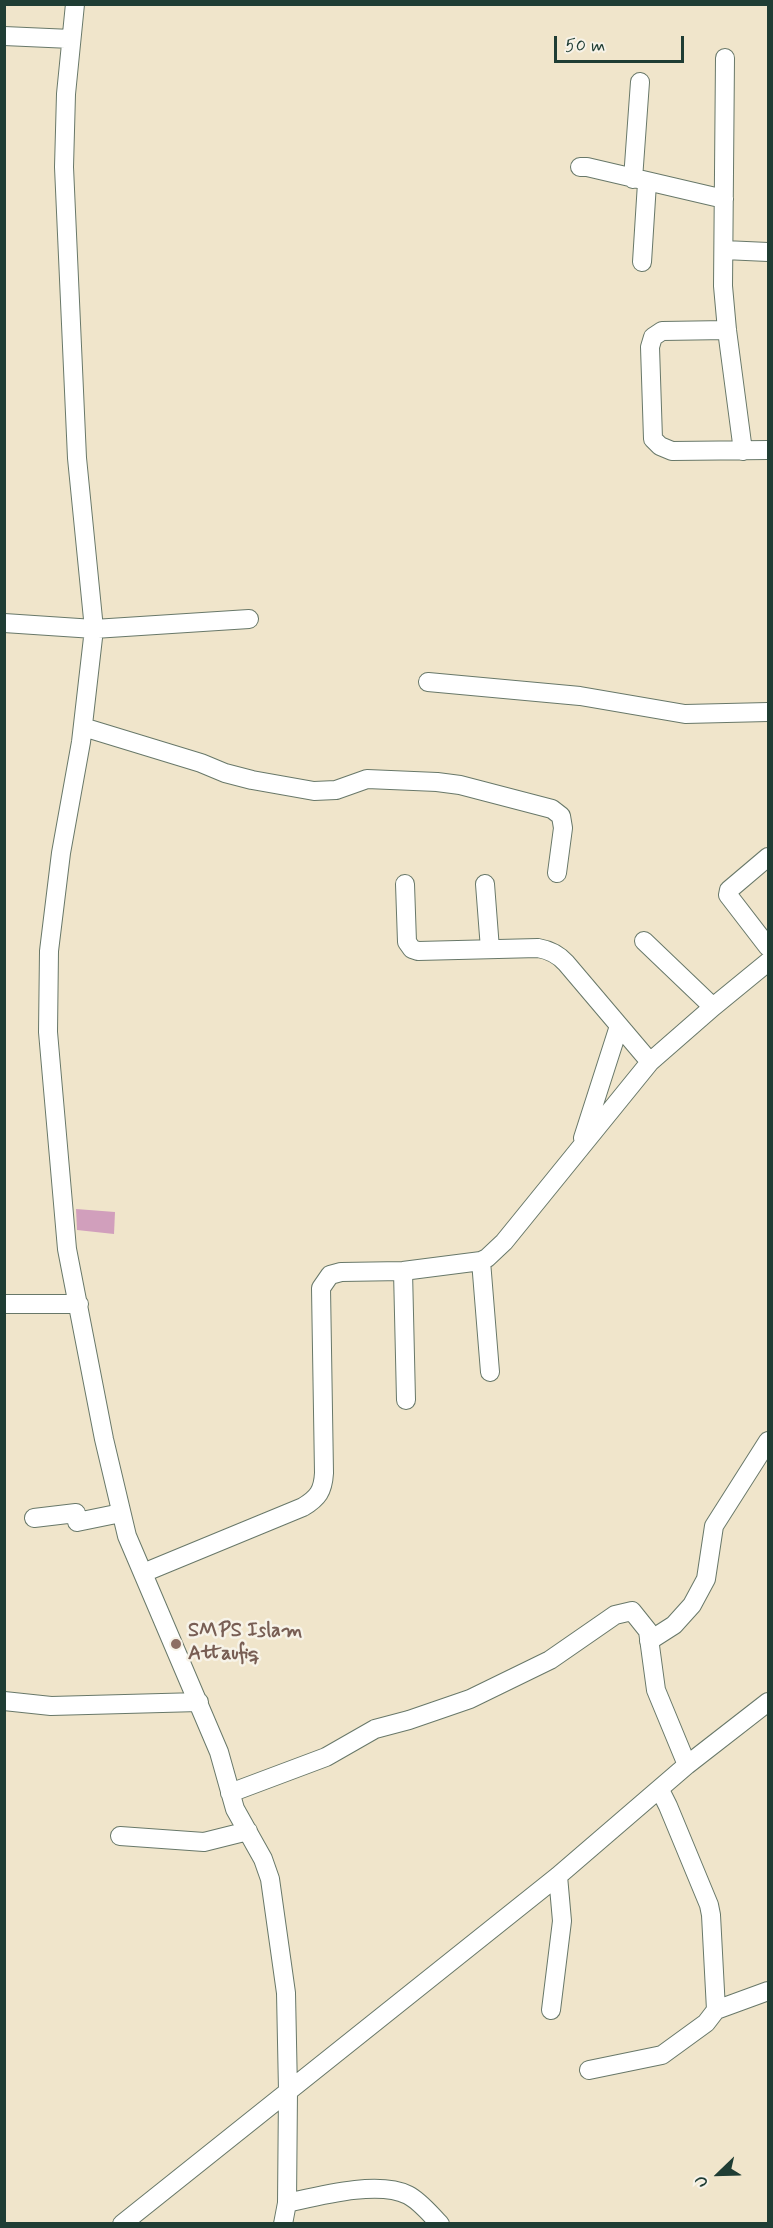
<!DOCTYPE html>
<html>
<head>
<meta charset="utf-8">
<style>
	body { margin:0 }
	#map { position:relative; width:773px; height:2228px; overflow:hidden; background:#f0e5cb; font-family:Mynerve,sans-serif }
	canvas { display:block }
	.frame { position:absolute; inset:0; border:6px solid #1f3d34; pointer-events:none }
	.north { position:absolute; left:689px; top:2144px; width:60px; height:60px; -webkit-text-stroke:4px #f7f3e8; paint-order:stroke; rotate:247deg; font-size:16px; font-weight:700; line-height:24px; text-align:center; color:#1f3d34 }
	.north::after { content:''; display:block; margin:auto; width:21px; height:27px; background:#1f3d34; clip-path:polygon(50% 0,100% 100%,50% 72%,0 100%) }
	.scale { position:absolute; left:554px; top:36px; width:130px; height:27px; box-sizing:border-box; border:3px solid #1f3d34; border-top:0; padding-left:8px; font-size:18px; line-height:21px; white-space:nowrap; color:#1f3d34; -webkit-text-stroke:4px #f7f3e8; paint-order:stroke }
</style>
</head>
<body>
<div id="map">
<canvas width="773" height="2228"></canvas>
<div class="frame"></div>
<div class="north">U</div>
<div class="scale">50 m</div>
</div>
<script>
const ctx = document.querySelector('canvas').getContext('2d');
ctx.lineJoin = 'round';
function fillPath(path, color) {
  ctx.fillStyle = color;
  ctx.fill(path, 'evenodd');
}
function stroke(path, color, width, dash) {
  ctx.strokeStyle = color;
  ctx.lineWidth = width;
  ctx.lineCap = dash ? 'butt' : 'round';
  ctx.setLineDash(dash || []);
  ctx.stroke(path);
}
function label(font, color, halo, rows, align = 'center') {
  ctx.font = font + ' Mynerve,sans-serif';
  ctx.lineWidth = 5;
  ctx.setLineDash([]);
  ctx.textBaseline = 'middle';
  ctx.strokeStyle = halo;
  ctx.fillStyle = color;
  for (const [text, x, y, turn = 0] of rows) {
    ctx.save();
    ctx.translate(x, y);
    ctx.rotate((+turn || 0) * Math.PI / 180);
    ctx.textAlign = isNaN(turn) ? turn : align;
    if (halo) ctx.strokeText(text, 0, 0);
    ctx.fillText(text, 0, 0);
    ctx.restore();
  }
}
const building = new Path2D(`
	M76,1209L115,1212L114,1234L77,1230Z`);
const street = new Path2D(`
	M75,4L66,94L64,167L77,458L94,629L249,619
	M4,36L71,39
	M725,58L723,286L727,330L743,451
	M580,167H587L724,199
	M633,179L640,82
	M724,250L768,252
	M642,262L647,183
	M727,330L662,331L653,337L650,347L653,439L660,446L672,451L768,450
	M4,623L94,629L81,742L61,853L49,951L48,1032L67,1249L104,1439L127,1536L219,1752L235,1809L263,1859L270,1879L286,1993L288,2091L287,2203L283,2224
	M428,682L580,696L685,714L768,712
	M83,727L201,763L225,773L252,780L314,791L336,790L367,779L437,782L460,785L552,809L561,816L563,828L557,873
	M768,857L729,890L728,895L768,947
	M405,884L407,942L412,949L418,951L538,948C550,950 558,954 566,963L650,1062
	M485,884L490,949
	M644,941L713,1007
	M583,1138L619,1026
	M481,1261L490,1372
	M403,1271L406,1400
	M4,1304H79
	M34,1518L76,1513L77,1522L121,1513
	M143,1573L303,1507C318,1498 323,1491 324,1473L321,1288L330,1275L341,1272L403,1271L481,1261L487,1258L504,1242L650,1062L713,1007L768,962
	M649,1641L674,1625L692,1605L706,1579L714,1526L768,1441
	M4,1701L51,1706L199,1702
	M230,1793L326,1757L375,1729L409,1720L470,1699L550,1660L615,1615L632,1611L648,1631L656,1690L687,1765
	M120,1836L204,1842L248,1831
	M551,2010L562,1921L558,1876
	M716,2010L768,1991
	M589,2070L662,2055L706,2023L716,2010L711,1915L709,1905L668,1806L660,1790
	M287,2203C319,2196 378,2180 408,2195C420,2201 431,2215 440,2224
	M122,2224L558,1876L687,1765L768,1702`);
const markers = [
	[176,1644,6,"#8d6e63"]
];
const educationNames = [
	["SMPS Islam",188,1632],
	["Attaufiq",188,1655]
];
fillPath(building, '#d19fbc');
stroke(street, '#687869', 20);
stroke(street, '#fff', 18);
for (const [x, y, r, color] of markers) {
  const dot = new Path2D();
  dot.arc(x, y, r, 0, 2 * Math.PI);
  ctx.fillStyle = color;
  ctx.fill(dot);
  stroke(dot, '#f7f3e8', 2);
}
label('bold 20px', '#785e54', '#f7f3e8', educationNames, 'left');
</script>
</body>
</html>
